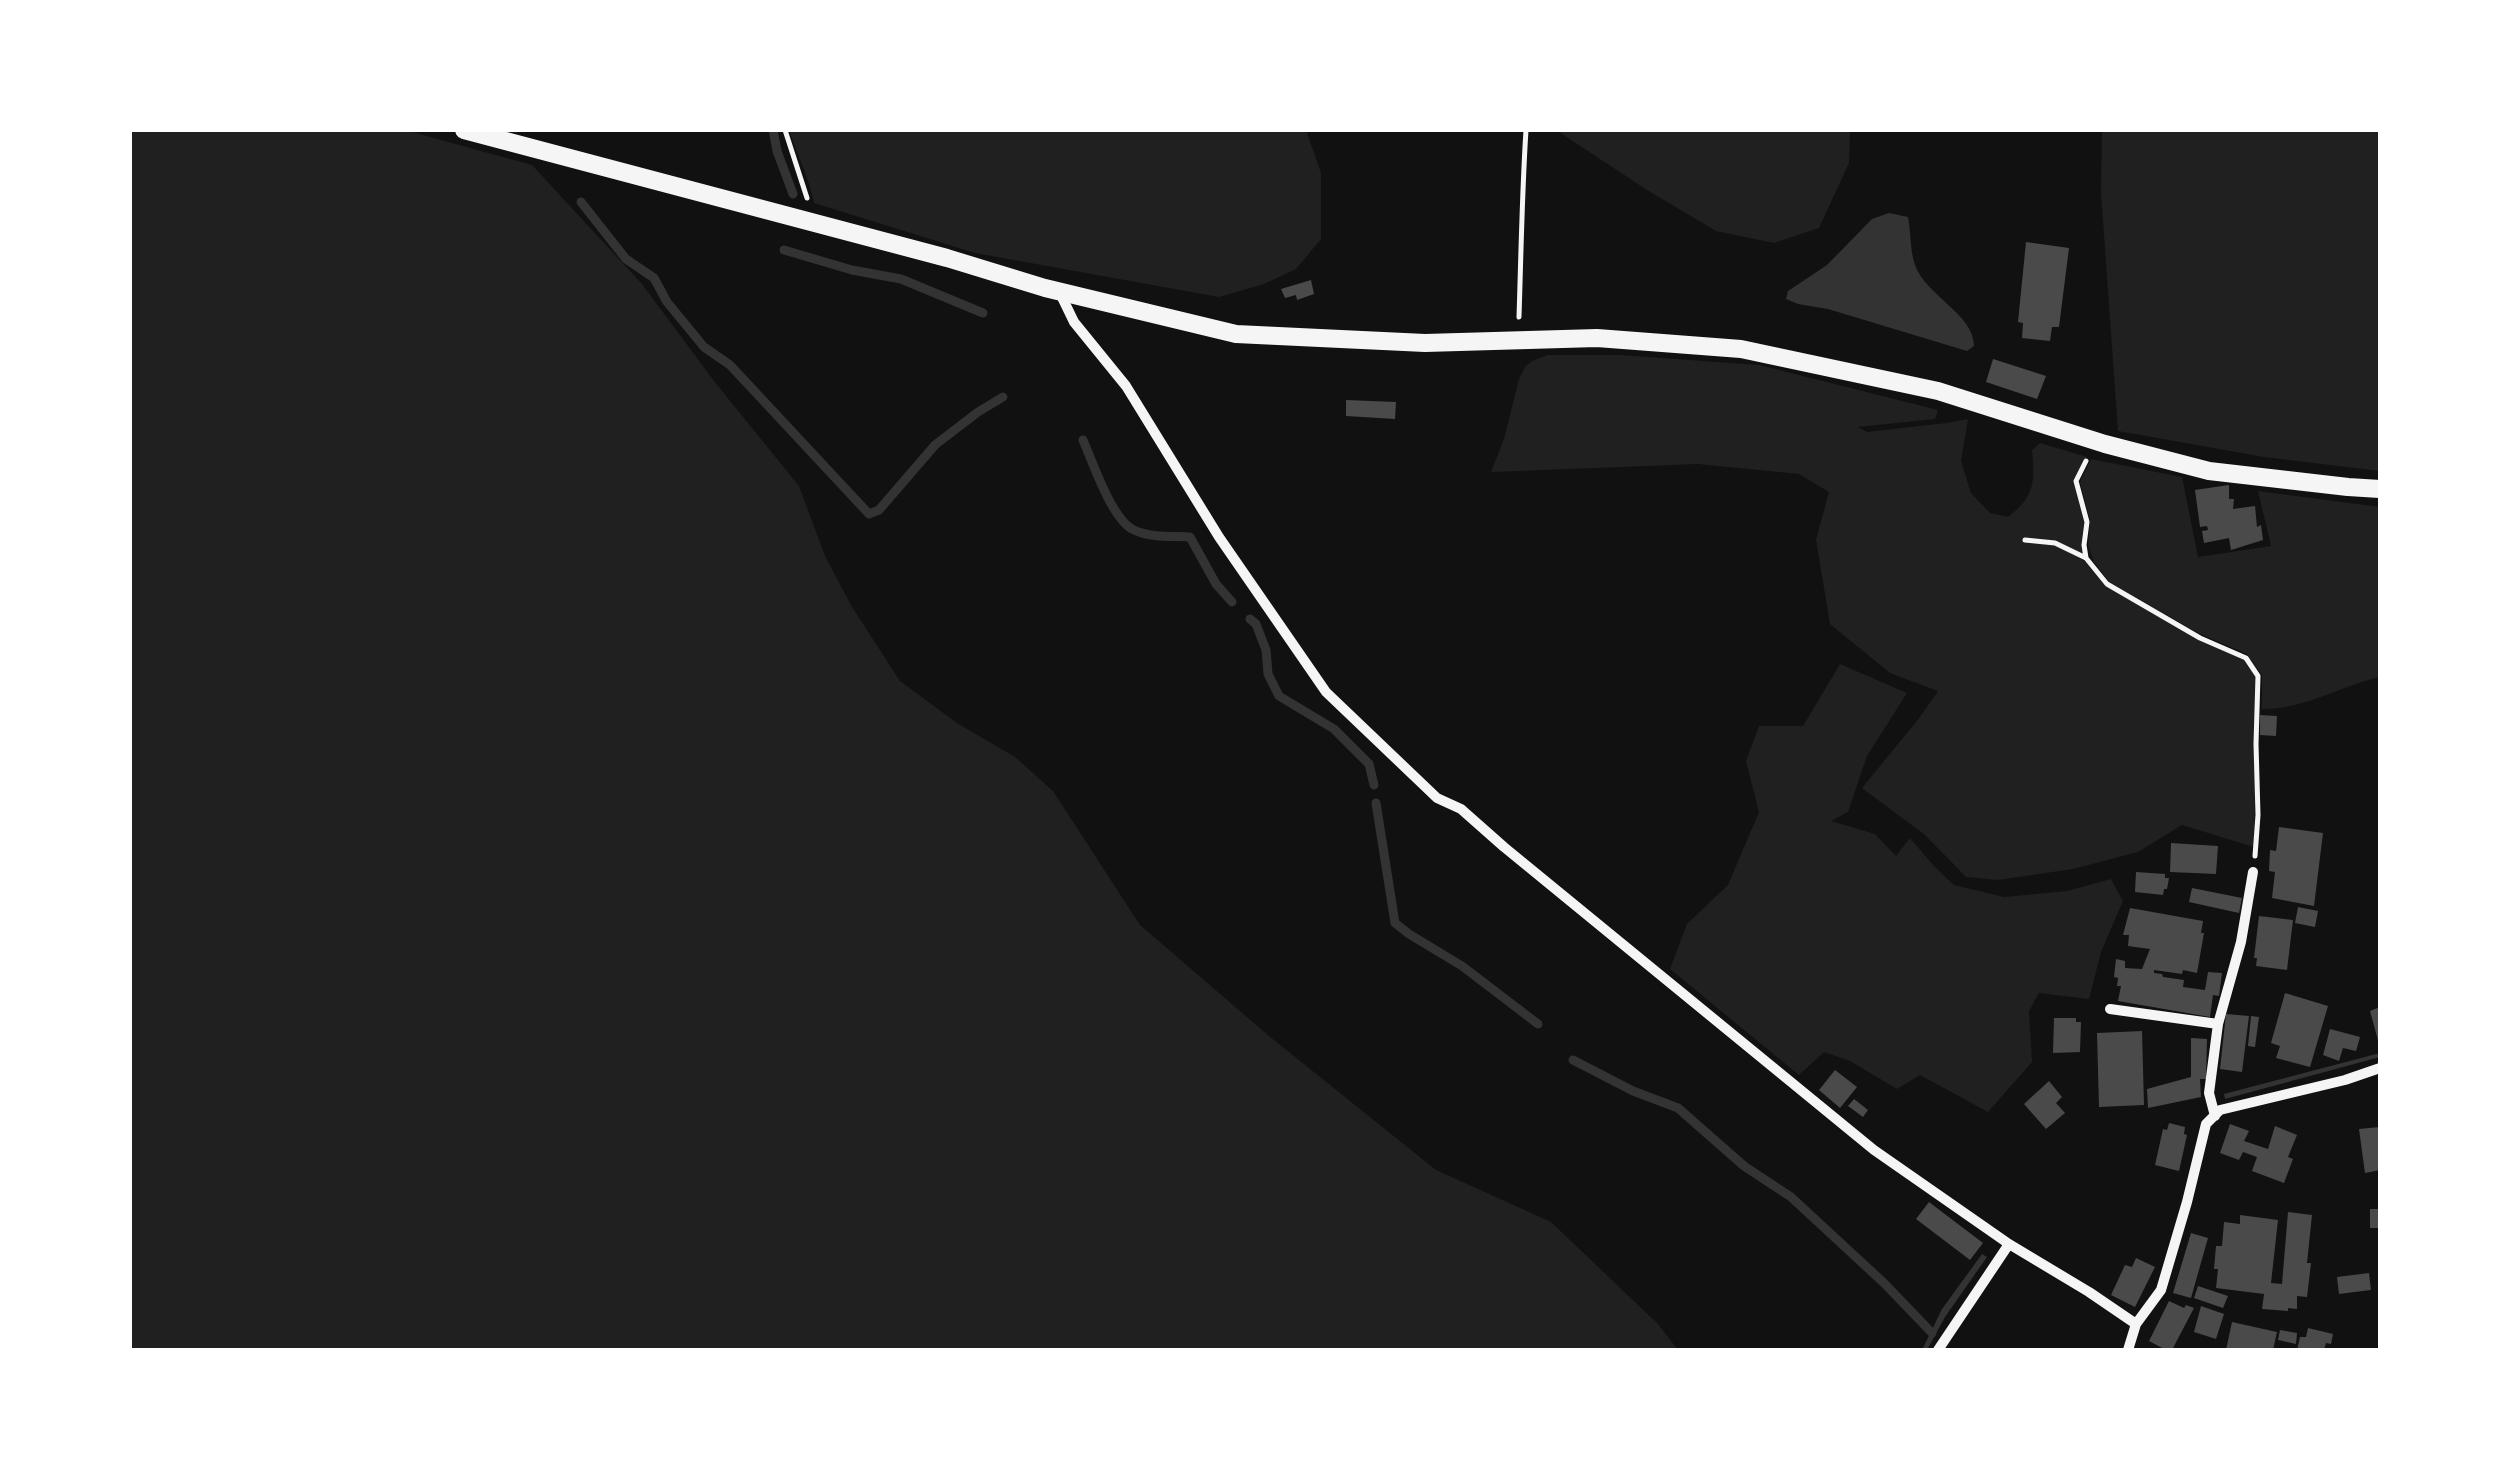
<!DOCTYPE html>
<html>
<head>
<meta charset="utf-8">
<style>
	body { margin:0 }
	#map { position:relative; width:2510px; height:1480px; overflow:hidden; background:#111; font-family:"Space Grotesk",sans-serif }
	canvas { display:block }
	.frame { position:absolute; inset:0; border:132px solid #fff; pointer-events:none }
</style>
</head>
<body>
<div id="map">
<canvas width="2510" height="1480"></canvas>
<div class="frame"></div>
</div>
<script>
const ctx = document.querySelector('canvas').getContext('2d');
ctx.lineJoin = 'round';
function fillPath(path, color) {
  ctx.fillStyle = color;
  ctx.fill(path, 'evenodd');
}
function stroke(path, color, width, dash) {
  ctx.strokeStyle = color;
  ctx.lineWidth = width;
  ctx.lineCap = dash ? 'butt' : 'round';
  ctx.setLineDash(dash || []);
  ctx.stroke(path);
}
const green = new Path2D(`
	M130,130H405L532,165L642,284L714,381L799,486L825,556L852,607L900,681L957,723L1015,757L1053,791L1140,925L1269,1036L1436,1170L1551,1222L1658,1324L1678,1350H130Z
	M789,130H1306L1321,173V239L1296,269L1264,284L1219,297L975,253L814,203C809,177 797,155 789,130Z
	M1556,130H1850L1849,163L1819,228L1774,243L1716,231L1647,190Z
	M2102,130H2380V471L2264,457L2118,431L2101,192Z
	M1548,355H1620L1759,365L1938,410L1935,419L1858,427L1867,432L1946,423L1968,419L1961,461L1971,493L1990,513L2008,517C2035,496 2035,482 2032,450L2040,443L2087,457L2075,482L2085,522L2084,555L2055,544L2085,561L2105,586L2245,659L2257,677L2254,847L2182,825L2138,852L2073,869L1998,880L1966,877L1925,835L1862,788L1920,717L1938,691L1890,673L1830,624L1816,540L1829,492L1799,474L1698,464L1491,472L1504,439L1519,379L1525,367L1532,361Z
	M2091,459L2182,477L2198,557L2271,546L2258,491L2380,507V677C2340,686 2303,710 2262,709V675L2247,654L2198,633L2109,582L2094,562L2088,545L2090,521L2080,482Z
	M1840,664L1907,693L1867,756L1848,812L1831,821L1875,834L1896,856L1910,838L1934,866L1954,885L2004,897L2067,891L2111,879L2123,901L2101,952L2089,999L2039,993L2029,1011L2032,1062L1988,1112L1920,1075L1897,1089L1850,1061L1824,1052L1799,1075L1670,969L1687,924L1728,885L1759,812L1746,761L1759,726H1803Z`);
const water = new Path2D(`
	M1889,213L1908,217C1911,232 1910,251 1915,265C1926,296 1974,314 1974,346L1967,351L1828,309L1798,304L1786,299L1788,291L1827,265L1872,219Z
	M2380,1053V1057L2225,1099L2224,1094Z
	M1982,1254L1987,1257L1945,1317L1927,1350H1922L1942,1309Z`);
const stream = new Path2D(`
	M773,130L777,151L793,194
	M581,202L626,259L654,278L667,302L704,347L730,365L869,514L879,510L935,445L978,412L1003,397
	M784,250L852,270L901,279L983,313
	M1083,440C1093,463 1112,520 1134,530C1150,538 1173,536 1190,537L1216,584L1232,602
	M1250,619L1256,624L1266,650L1268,674L1279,696L1334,729L1369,764L1374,785
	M1376,803L1395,923L1409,934L1462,966L1538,1024
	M1573,1060L1633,1091L1678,1108L1744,1166L1791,1197L1885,1284L1932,1333`);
const building = new Path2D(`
	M2026,242L2069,248L2059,327H2052L2050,341L2022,338L2023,323L2018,322Z
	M1311,280L1314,294L1297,300L1296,295L1285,298L1281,289Z
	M1993,359L2046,376L2037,399L1986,382Z
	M1346,400L1396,402L1395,419L1346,416Z
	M2229,485V499H2234L2233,509L2255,506L2257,527L2261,525L2263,540L2231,550L2229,538L2204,543L2202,531L2208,530L2207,526L2200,527L2195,490Z
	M2260,715L2277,716L2276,736L2260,735Z
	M2279,827L2323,833L2314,906L2272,898L2275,872L2269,871L2270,850L2276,851Z
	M2171,843L2218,846L2216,874L2170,872Z
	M2136,872L2165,874V878H2169L2167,889H2164L2163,895L2135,892Z
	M2192,888L2242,898L2239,913L2189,902Z
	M2298,907L2318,911L2315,927L2295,923Z
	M2130,908L2203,921L2201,933H2204L2197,973L2183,970L2182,974L2154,970V973L2162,974L2163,977L2184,980L2183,987L2205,990L2208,972L2222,973L2219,996L2213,995L2210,1017L2118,1001L2121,986H2117L2118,978L2114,977L2116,959L2125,961V968L2142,969L2150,949L2128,946L2129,935H2123Z
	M2259,916L2293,920L2287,970L2256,966L2257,958H2254Z
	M2285,993L2328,1006L2310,1067L2276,1058L2280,1046L2271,1043Z
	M2380,1007V1044H2379L2370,1011Z
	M2226,1014L2249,1016L2242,1072L2220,1069Z
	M2251,1016L2259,1017L2255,1047L2248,1046Z
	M2054,1018H2076V1022H2081L2080,1052L2053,1053Z
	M2330,1029L2360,1037L2356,1051L2343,1048L2339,1061L2323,1055Z
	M2142,1031L2144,1105L2099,1107L2097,1033Z
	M2191,1038L2207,1039L2206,1079H2200L2201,1097L2148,1108L2147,1089L2191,1077Z
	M1835,1070L1857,1087L1840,1108L1819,1090Z
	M2049,1081L2062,1097L2056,1103L2065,1113L2046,1129L2024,1104Z
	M1854,1099L1868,1110L1863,1117L1848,1106Z
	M2169,1123L2185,1127L2184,1134L2187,1135L2179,1171L2155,1165L2163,1129L2167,1130Z
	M2230,1124L2249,1131L2244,1141L2268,1149L2275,1126L2297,1135L2288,1157L2293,1159L2284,1183L2252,1171L2257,1157L2243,1152L2239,1160L2220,1153Z
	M2380,1127V1170L2365,1173L2359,1129Z
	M1929,1202L1983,1243L1970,1260L1916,1219Z
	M2370,1209H2380V1228H2370Z
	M2288,1212L2312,1215L2307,1263H2311L2307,1297L2297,1296V1309L2288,1308V1311L2262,1309L2264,1294L2216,1288L2218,1269H2214L2216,1246H2222L2224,1222L2240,1224V1215L2278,1220L2271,1283L2282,1284Z
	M2191,1233L2208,1238L2191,1298L2173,1293Z
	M2136,1258L2155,1267L2135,1307L2111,1295L2125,1265L2132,1267Z
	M2369,1273L2371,1290L2339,1294L2337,1277Z
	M2198,1286L2228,1296L2223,1308L2194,1298Z
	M2169,1301L2184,1308L2186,1305L2194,1308L2172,1350H2166L2149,1341Z
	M2201,1306L2224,1314L2216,1339L2194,1332Z
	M2232,1322L2277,1332L2273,1350H2226Z
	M2308,1328L2333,1334L2331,1344L2326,1343L2324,1350H2297L2300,1337H2306Z
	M2280,1330L2297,1333L2296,1344L2278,1340Z`);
const path = new Path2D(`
	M785,130L807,198
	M1519,317C1521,255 1522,192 1526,130
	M2086,461L2076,481L2087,522L2084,545L2086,558L2107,584L2200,638L2246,658L2258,676L2256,744L2258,815L2255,856
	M2025,540L2055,543L2086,558`);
const minor = new Path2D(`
	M1059,291L1074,322L1126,386L1219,537L1326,692L1437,798L1461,809L1504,847L1874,1150L2009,1244L2089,1292L2136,1324
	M2110,1009L2218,1024
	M2215,1116L2209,1093L2218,1024L2241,942L2253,872
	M1938,1350L2009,1244
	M2128,1350L2136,1324L2161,1290L2187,1202L2206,1124L2220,1110L2345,1080L2380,1068`);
const tertiary = new Path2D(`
	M464,130L947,258L1045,288L1236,334L1425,343L1597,338L1741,349L1938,391L2105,444L2209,471L2348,487L2380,489`);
fillPath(green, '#202020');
fillPath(water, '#333');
stroke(stream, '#333', 9);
fillPath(building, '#4a4a4a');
stroke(path, '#f5f5f5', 5);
stroke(minor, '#f5f5f5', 10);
stroke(tertiary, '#f5f5f5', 18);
</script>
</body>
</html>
